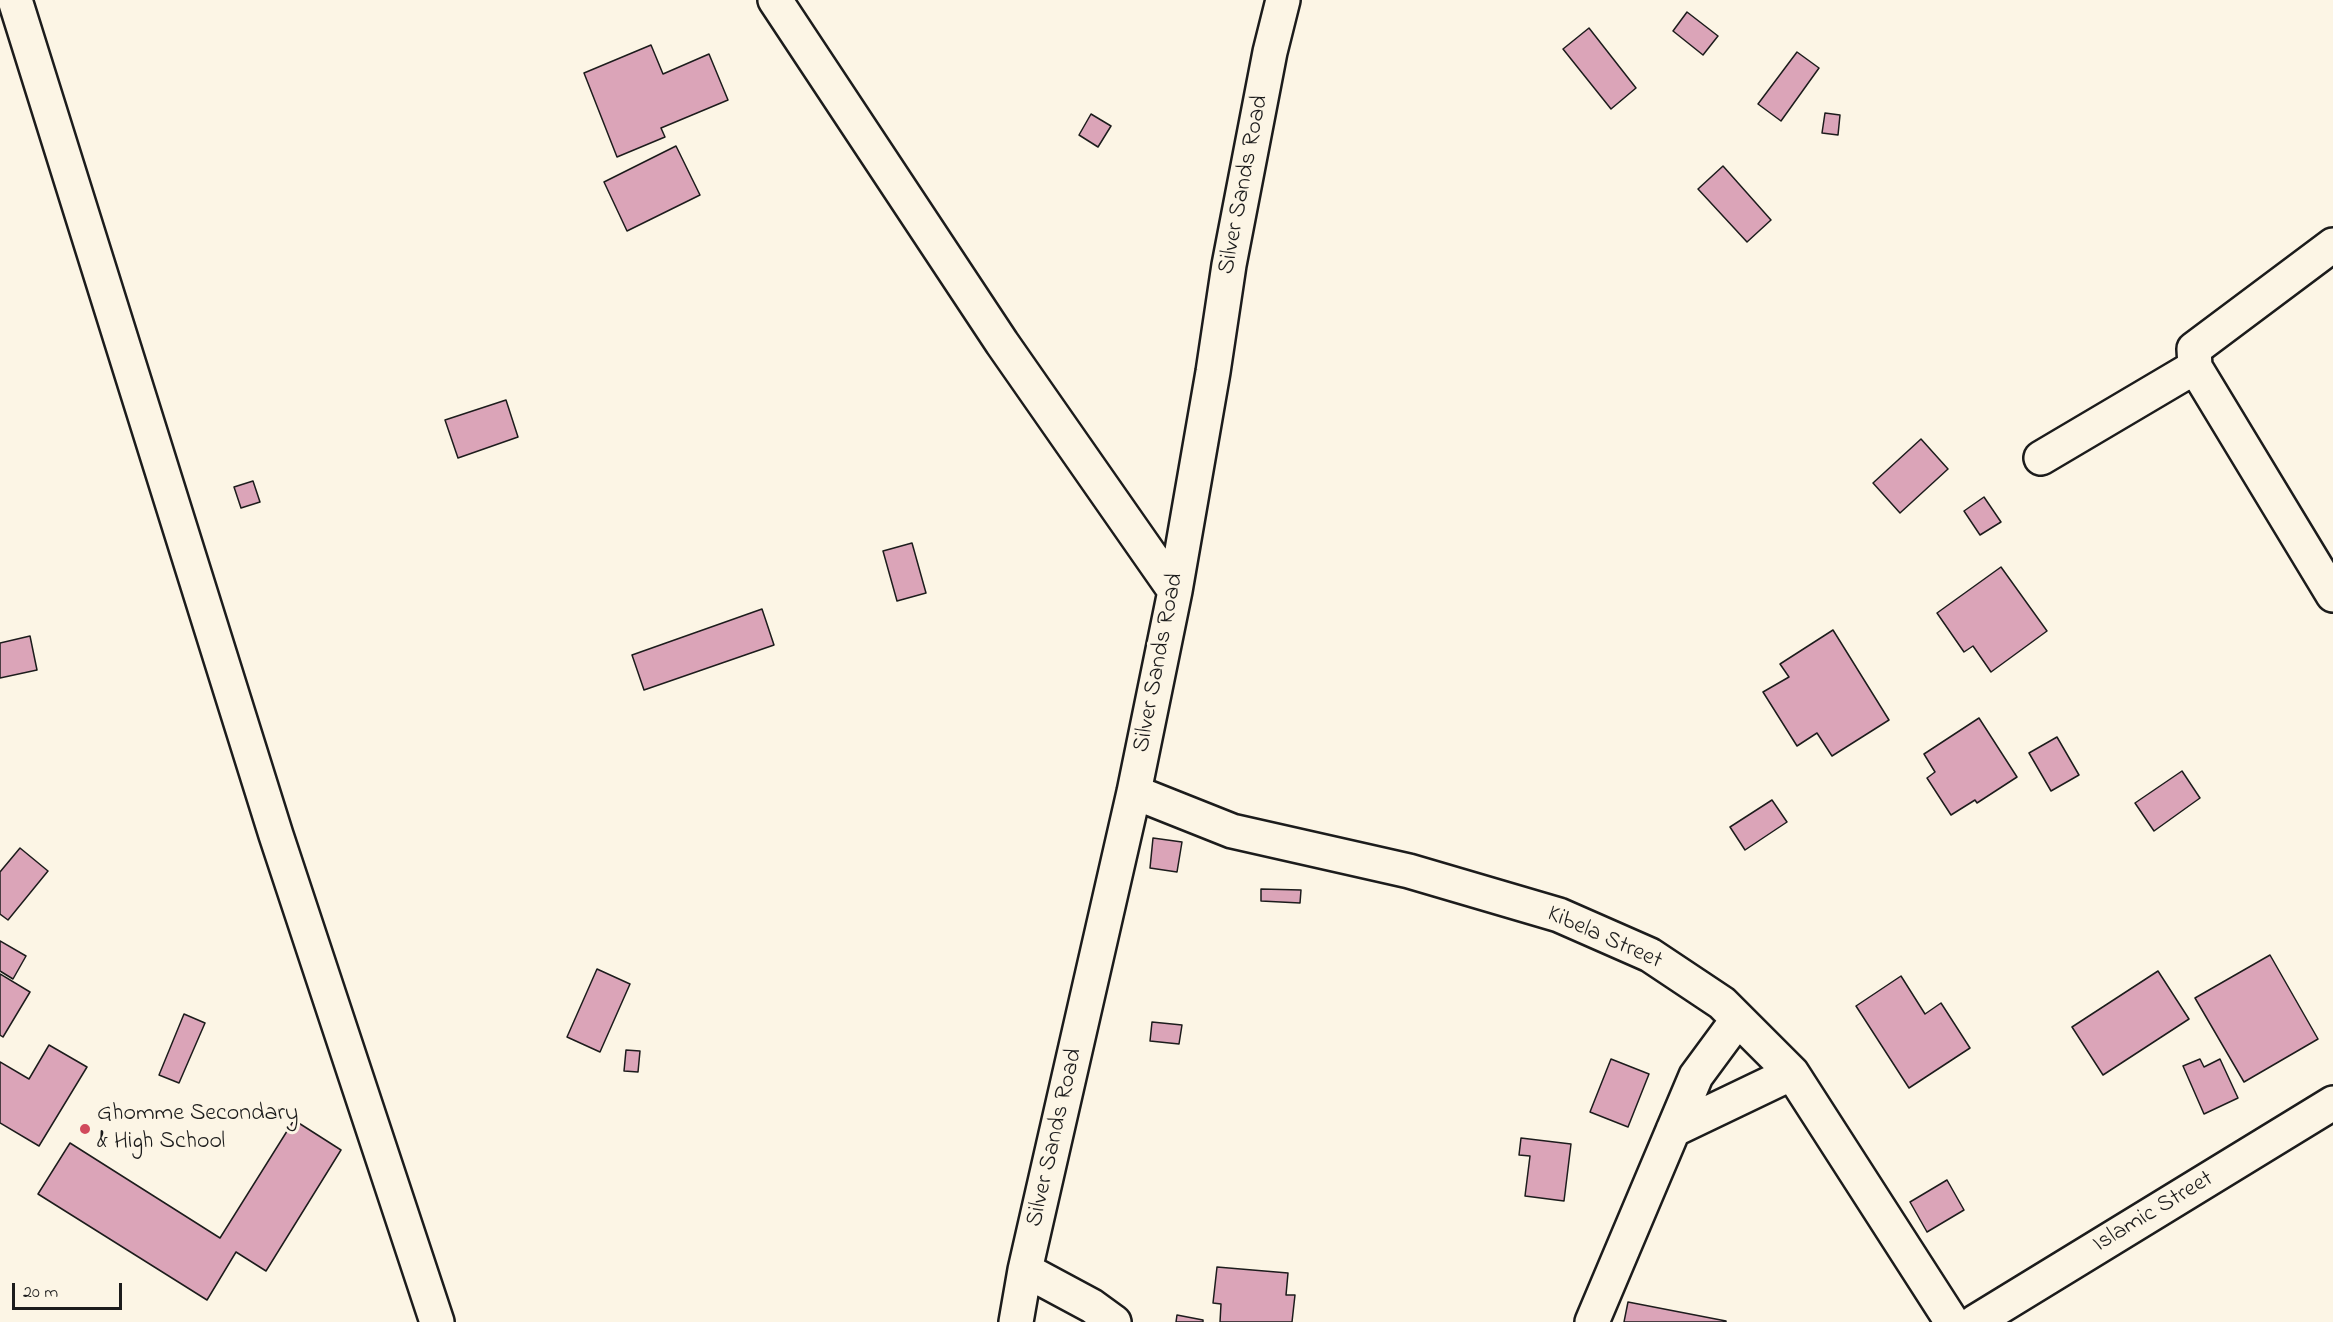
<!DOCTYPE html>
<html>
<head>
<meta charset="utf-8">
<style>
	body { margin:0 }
	#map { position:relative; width:2333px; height:1322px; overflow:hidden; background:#fcf5e5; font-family:"Indie Flower",sans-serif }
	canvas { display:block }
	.scale { position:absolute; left:12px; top:1283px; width:110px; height:27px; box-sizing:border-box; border:3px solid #1c1c1c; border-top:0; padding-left:8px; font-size:18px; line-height:21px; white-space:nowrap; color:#1c1c1c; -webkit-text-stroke:4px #fcf5e5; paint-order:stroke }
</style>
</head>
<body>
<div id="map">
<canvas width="2333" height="1322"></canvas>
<div class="scale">20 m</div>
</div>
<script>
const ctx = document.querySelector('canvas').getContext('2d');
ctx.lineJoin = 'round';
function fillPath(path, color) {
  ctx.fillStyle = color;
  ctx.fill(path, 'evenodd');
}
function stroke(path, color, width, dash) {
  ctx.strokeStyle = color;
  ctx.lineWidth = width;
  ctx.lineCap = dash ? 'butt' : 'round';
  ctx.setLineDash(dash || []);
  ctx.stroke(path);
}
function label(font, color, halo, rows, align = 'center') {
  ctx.font = font + ' "Indie Flower",sans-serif';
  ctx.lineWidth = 6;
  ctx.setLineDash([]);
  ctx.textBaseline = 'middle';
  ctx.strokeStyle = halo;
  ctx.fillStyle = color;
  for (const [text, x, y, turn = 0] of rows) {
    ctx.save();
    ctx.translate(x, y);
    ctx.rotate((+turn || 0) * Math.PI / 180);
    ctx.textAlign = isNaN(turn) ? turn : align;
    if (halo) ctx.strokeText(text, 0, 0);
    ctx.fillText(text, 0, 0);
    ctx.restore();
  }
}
const building = new Path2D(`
	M1687,12L1718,36L1703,55L1673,31Z
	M1589,28L1636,88L1611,109L1563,49Z
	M651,45L663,74L709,54L728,100L661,128L665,137L617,157L584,73Z
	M1797,52L1819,68L1781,121L1758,104Z
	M1825,113L1840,115L1838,135L1822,133Z
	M1091,114L1111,126L1098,147L1079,135Z
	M676,146L700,195L627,231L604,182Z
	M1723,166L1771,220L1747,242L1698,189Z
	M506,400L518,437L458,458L445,420Z
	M1921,439L1948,469L1900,513L1873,483Z
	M253,481L260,502L241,508L234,487Z
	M1984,497L2001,522L1980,535L1964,511Z
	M912,543L926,593L897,601L883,551Z
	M2001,567L2047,631L1991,672L1973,646L1964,652L1937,613Z
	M762,609L774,645L644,690L632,655Z
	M1833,630L1889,720L1832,756L1817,733L1797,746L1763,692L1789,677L1780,664Z
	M30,636L37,670L0,678V643Z
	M1979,718L2017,777L1977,803L1975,800L1951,815L1927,778L1935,772L1924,754Z
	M2057,737L2079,775L2051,791L2029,753Z
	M2182,771L2200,798L2154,831L2135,803Z
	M1772,800L1787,822L1745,850L1730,827Z
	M1153,838L1182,842L1177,872L1150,868Z
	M20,848L48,871L8,920L0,914V872Z
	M1261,889L1301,890L1300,903L1261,901Z
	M0,941L26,956L13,979L0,971Z
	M2270,955L2318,1039L2244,1082L2195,998Z
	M597,969L630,984L600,1052L567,1037Z
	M2158,971L2189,1019L2103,1075L2072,1027Z
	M0,974L30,992L3,1037L0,1035Z
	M1901,976L1925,1014L1941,1003L1970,1048L1909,1088L1856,1006Z
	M184,1014L205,1023L179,1083L159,1075Z
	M1152,1022L1182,1025L1179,1044L1150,1041Z
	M49,1045L87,1067L39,1146L0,1123V1062L29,1079Z
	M626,1050L640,1051L638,1072L624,1071Z
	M1611,1059L1649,1074L1628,1127L1590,1112Z
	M2200,1059L2204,1067L2220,1059L2238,1098L2204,1114L2183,1066Z
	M294,1120L341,1150L266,1271L236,1252L207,1300L38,1194L70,1143L220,1238Z
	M1521,1138L1571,1144L1564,1201L1525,1196L1530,1156L1519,1155Z
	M1947,1180L1964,1210L1927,1232L1910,1202Z
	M1217,1267L1288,1273L1286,1295H1295L1292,1322H1220L1221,1304L1213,1303Z
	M1628,1302L1726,1321V1322H1624Z
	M1177,1315L1203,1320V1322H1176Z`);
const minor = new Path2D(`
	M15,0L276,835L437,1322
	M775,0L1002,343L1175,591
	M2195,367L2333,595
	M2041,458L2195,367L2194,349L2333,245
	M1134,792L1232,831L1409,871L1559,915L1650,955L1722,1003L1792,1073L1952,1322
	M1673,1130L1792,1073
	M1025,1270L1092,1306L1114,1322
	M1016,1322L1025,1270L1134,792L1175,591L1213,372L1229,265L1270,52L1283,0
	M1592,1322L1696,1076L1738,1019
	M1975,1322L2333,1103`);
const markers = [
	[85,1129,6,"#d1495b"]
];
const streetNames = [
	["Silver Sands Road",1245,185,-79],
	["Silver Sands Road",1160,663,-79],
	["Kibela Street",1604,939,24],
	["Silver Sands Road",1056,1138,-77],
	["Islamic Street",2154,1213,-31]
];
const poiNames = [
	["Ghomme Secondary",97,1115],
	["& High School",97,1143]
];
fillPath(building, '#dba4b8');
stroke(building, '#1c1c1c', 1.5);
stroke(minor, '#1c1c1c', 38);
stroke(minor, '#fcf5e5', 33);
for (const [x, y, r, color] of markers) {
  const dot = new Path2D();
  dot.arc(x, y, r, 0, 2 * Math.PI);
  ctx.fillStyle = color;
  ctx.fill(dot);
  stroke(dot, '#fcf5e5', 2);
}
label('24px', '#1c1c1c', '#fcf5e5', streetNames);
label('24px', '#1c1c1c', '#fcf5e5', poiNames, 'left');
</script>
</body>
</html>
